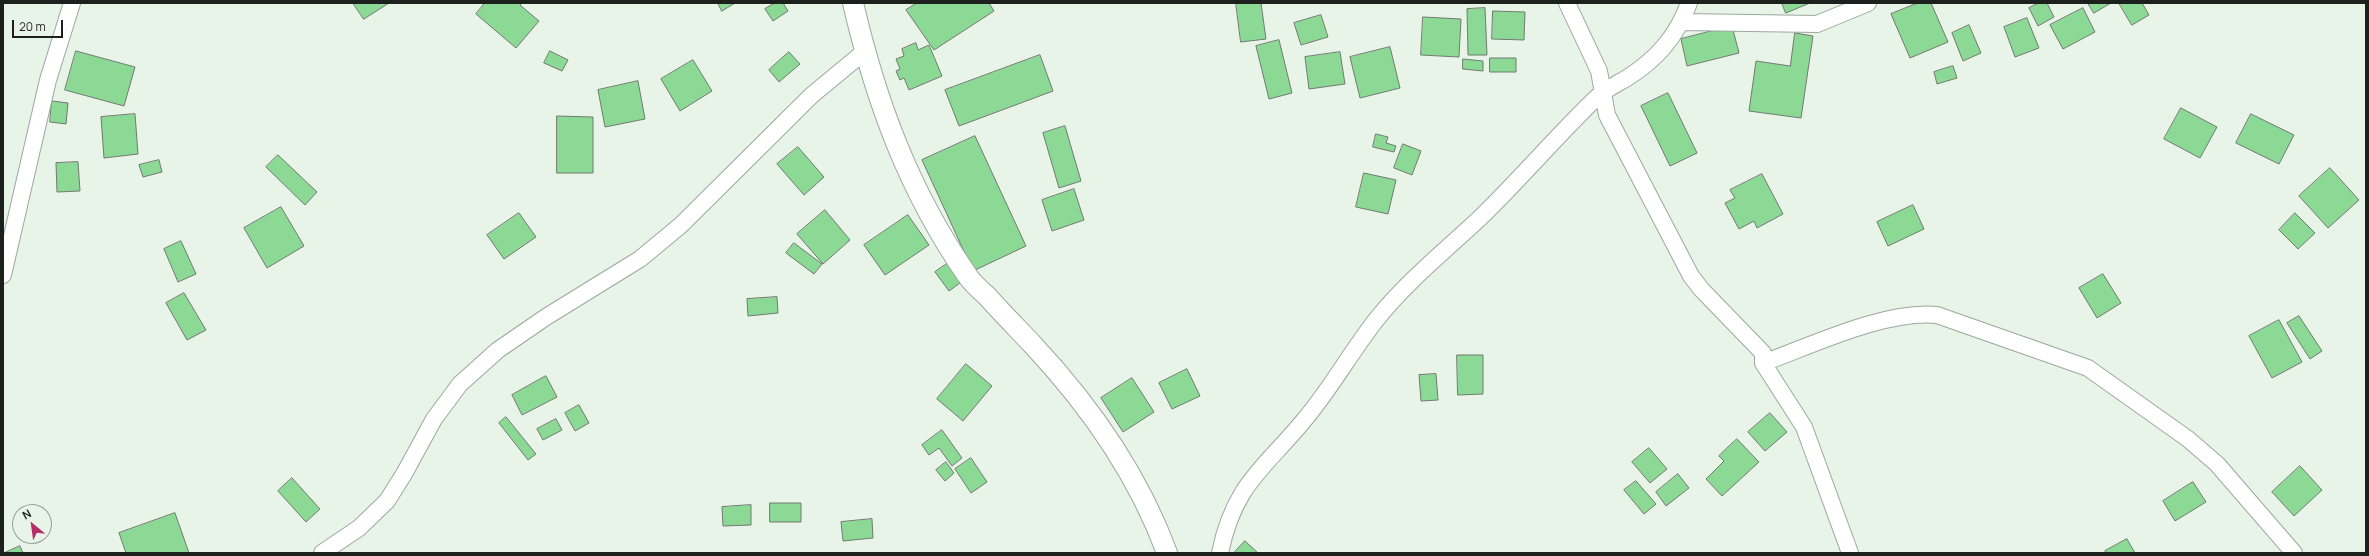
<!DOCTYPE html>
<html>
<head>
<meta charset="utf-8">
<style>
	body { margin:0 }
	#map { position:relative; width:2369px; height:556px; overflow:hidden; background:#e8f4e8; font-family:Manrope,sans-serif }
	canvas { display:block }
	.frame { position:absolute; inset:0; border:4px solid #1d211d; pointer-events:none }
	.north { position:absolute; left:12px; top:504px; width:40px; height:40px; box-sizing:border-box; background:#e8f4e8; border:1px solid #97a097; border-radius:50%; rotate:331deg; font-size:11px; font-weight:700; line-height:16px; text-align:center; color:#1d211d }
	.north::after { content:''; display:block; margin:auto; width:14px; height:18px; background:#b82d66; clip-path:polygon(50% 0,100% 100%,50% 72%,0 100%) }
	.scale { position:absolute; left:12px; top:20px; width:51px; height:18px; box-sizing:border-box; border:2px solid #1d211d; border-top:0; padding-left:5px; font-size:12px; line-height:14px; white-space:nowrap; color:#1d211d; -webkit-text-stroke:3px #e8f4e8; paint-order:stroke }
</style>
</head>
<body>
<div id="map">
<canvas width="2369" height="556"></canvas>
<div class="frame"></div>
<div class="north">N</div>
<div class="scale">20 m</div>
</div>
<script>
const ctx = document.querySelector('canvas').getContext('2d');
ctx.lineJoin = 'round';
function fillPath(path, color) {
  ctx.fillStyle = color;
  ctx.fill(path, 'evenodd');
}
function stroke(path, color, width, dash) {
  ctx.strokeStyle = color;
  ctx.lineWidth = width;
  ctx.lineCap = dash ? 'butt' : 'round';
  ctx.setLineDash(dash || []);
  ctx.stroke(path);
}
const building = new Path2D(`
	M353,3H389L364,19Z
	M485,3H522L520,5L539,21L516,48L476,14Z
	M718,3H735L722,11Z
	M775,3H783L788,11L773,21L765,9Z
	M917,3H989L994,11L934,50L906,10Z
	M1236,3H1261L1266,39L1241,42Z
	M1782,3H1810L1786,13Z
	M1918,3H1931L1948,42L1910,58L1891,14Z
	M2039,3H2047L2054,17L2038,26L2029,8Z
	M2088,3H2111L2094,13Z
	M2119,3H2142L2149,15L2132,25Z
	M1485,8L1487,55H1468L1467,9Z
	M2083,8L2095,32L2063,49L2050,25Z
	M1493,11L1525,12L1524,40L1492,39Z
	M1321,15L1328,37L1301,45L1294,23Z
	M1423,17L1461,19L1459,57L1421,55Z
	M2027,18L2039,48L2015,57L2004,27Z
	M1969,25L1981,53L1963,61L1952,33Z
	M1732,26L1739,53L1687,66L1681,39Z
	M1795,33L1813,36L1801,118L1749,111L1756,61L1790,66Z
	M1279,40L1292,93L1269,99L1256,46Z
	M916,43L918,50L929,45L942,76L909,90L904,78L900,80L896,71L900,69L896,59L904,56L902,49Z
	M1390,47L1400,88L1360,98L1350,57Z
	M76,51L135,67L124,106L65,90Z
	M550,51L568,60L562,71L544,63Z
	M789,52L800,64L779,82L769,70Z
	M1340,52L1345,84L1309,89L1305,57Z
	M1040,55L1053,91L959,126L945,90Z
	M1490,58H1516V72H1490Z
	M1463,59L1483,61V71L1463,69Z
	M693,60L712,91L680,111L661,79Z
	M1953,66L1957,78L1937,84L1934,72Z
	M638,81L645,119L605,127L598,90Z
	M1668,93L1697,153L1670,166L1641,106Z
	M52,101L68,103L66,124L50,122Z
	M2181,108L2217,127L2200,158L2164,139Z
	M135,114L138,154L104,158L101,117Z
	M2251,114L2294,135L2279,164L2236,143Z
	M557,116L593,117V173H557Z
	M1065,126L1081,181L1059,188L1043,133Z
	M1376,134L1388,137L1386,143L1396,146L1394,152L1373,147Z
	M975,136L1026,246L973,271L922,160Z
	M1403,144L1421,151L1412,175L1394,168Z
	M798,147L824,177L804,195L777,164Z
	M278,155L317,192L305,205L266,167Z
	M159,160L162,172L143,177L139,165Z
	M78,162L80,191L57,192L56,163Z
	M2330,168L2359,200L2328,228L2299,196Z
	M1364,173L1396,180L1388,214L1356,207Z
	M1762,174L1783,214L1757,228L1754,221L1739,229L1725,203L1735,198L1730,190Z
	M1074,189L1084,220L1052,231L1042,200Z
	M1913,205L1924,229L1888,246L1877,222Z
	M281,207L304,246L267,268L244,228Z
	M825,210L850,240L823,264L797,234Z
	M519,213L536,237L504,259L487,235Z
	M2295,213L2315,233L2298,249L2279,230Z
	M908,215L929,245L885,275L864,245Z
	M181,241L196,274L178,282L164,249Z
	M794,243L822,264L814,274L786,253Z
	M951,261L964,280L949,291L935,272Z
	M2103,274L2121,303L2097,318L2079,288Z
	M184,293L206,330L187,340L166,303Z
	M777,297L778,313L748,316L747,299Z
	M2299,316L2322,351L2310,359L2287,323Z
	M2279,320L2302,362L2272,378L2249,336Z
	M1457,355H1483V394L1458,395Z
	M966,364L992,386L963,421L937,399Z
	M1187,369L1200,396L1172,409L1159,383Z
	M1436,374L1438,400L1421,401L1419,375Z
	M546,376L557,397L522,415L512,395Z
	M1132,378L1154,412L1123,432L1101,398Z
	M579,405L589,423L575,431L565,413Z
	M1770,413L1787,432L1765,451L1748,432Z
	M506,417L536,454L528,460L499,423Z
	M556,419L562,430L543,440L537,429Z
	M942,430L962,458L952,466L939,448L929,455L922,445Z
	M1737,439L1759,462L1722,496L1706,479L1724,461L1719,456Z
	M1649,448L1667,469L1650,483L1632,462Z
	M971,458L987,482L971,493L955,469Z
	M946,462L954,473L945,481L936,470Z
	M2300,466L2322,490L2294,516L2272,492Z
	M1678,474L1689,488L1666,506L1656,492Z
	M292,478L320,509L306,522L278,491Z
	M1636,481L1656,504L1644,514L1624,490Z
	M2193,482L2206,502L2175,521L2163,501Z
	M770,503H801V522H770Z
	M751,505V525L723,526L722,507Z
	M175,513L189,553H126L119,533Z
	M872,519L873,538L843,541L841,522Z
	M2127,539L2135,553H2106L2105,551Z
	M1245,541L1258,553H1234Z
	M20,546L23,553H4Z`);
const minor = new Path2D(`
	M1567,3L1599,71L1607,115L1691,276L1701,289L1763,353V363L1804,427L1850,553
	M1682,22L1817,24L1868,3
	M3,275L48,80L72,3
	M1763,363C1813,345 1885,310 1937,315L2088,368L2188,439L2217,464L2294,553
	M322,553L359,528L387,501L404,474L434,419L460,384L498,350L546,317L640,259L681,225L812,95L864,52
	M1220,553C1234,484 1264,469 1305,419C1331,388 1351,352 1376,320C1407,281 1445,251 1481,217C1520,179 1555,138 1594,100C1604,90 1615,85 1627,78C1657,59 1677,36 1689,3`);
const tertiary = new Path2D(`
	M853,3C876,102 909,191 967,275C972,283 980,290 987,296C1002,313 1018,329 1033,345C1090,406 1138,474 1167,553`);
fillPath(building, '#8cd996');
stroke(building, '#707a71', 1);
stroke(minor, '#9ca89d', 18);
stroke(tertiary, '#9ca89d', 22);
stroke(minor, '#fff', 16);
stroke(tertiary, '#fff', 20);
</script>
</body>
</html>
